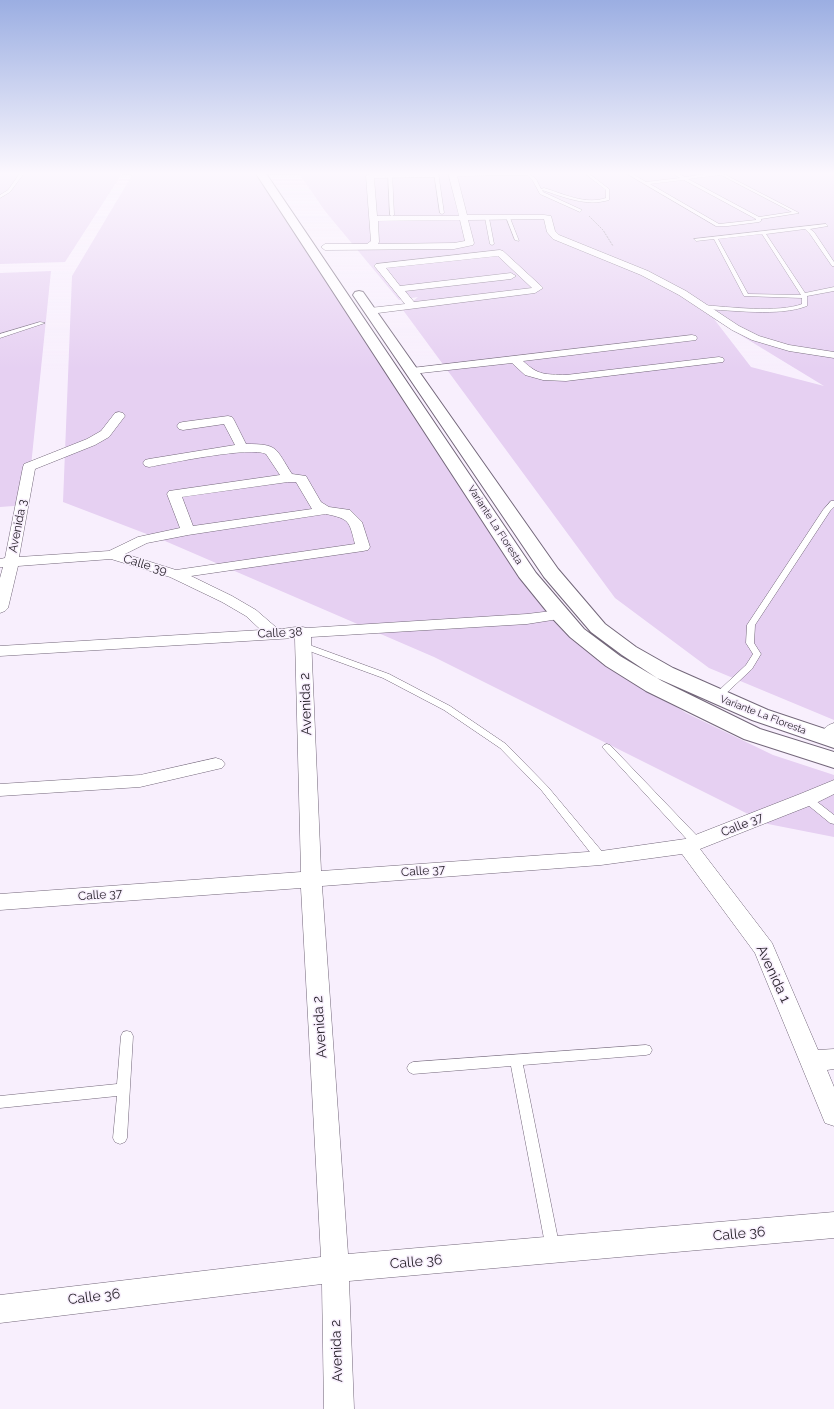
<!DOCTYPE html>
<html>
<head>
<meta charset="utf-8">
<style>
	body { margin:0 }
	canvas { display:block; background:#f8effd }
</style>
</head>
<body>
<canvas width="834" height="1409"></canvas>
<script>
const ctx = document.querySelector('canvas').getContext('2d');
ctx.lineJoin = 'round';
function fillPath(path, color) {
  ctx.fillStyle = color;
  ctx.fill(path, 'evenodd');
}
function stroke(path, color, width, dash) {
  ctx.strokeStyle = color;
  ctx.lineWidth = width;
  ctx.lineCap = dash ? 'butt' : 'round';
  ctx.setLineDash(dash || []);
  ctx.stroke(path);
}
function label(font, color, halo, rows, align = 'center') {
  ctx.font = font + ' Raleway,sans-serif';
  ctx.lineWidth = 3;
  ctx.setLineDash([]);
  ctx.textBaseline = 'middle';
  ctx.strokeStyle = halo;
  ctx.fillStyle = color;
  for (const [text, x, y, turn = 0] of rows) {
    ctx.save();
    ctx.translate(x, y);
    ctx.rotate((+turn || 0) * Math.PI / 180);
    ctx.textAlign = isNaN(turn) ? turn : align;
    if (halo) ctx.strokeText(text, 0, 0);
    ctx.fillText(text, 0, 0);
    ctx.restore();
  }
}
const green = new Path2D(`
	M0,172H123L65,262L0,264Z
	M134,172H256L476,505L609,663L686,713L773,755L834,775V837L768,824L434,657L165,541L63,502L72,276Z
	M298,172H834V720L709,668L615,598L403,310L418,297L399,300L325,211ZM714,319L824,386L751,367Z
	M51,271L27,505L0,507V273Z`);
const path = new Path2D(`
	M589,216L603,230L613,246`);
const service = new Path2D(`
	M21,172H25L10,192L0,198V195L8,190Z
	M388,172H392L394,215L392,216L390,215Z
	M434,172H438L444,213L442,214L440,213Z
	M583,172H587L609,189V200C586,207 564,197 542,190L543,192L582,210L580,212L540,194L533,181L527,175L452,176L450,175L452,174L528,173L536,179L541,189L544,188C564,194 585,205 606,198V190Z
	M624,172H629L646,182L680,178L670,172H675L685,177L720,172L799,213L761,219V221L759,222L728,226H716ZM721,175L792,212L759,217L688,179ZM684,180L756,219V220L719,224L650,184Z
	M487,217L489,218L494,244L492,245L490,244L485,218Z
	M506,217L510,218L519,241L515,240Z
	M826,224L828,226L810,229L814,232L834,262V266H832L810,234L805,229L766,234L805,293L834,287V291L807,296V306C779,317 732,310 702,309L699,307L702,305C728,307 779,313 802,304V298L744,296L714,239L696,241L694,239ZM762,234L801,295L748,294L718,239Z
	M40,322L45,323L0,338V334Z
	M831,501H834V507L830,511L755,625L754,643L761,654L752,669L720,699H714L713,697L714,695L746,665L753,654L746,643L747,625L823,510Z
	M304,643L389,674L450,706L506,744L548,787L605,855L606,858L605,861L601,862L597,861L542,791L500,748L444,710L383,678L301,648L300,646Z
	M607,744L610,745L701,840L702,843L701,846H693L604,749L602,747L604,745Z
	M807,796L811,797L834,815V824L830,823L803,801L802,799L803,797Z
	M127,1031L131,1032L133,1036L127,1138L125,1142L120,1144L115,1142L113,1138L117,1096L0,1108V1096L117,1084L121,1036L123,1032Z
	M646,1045L650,1046L652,1050L650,1054L646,1055L523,1065L560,1249L558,1254L553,1256L548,1254L546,1249L511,1066L413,1074L409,1072L407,1068L409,1064L413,1062Z`);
const minor = new Path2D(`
	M448,172H456L467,215H544L551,216L555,231L559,235L648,271L686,291L739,326L759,336L789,345L834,352V358L789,351L752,340L732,330L679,295L641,275L553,239L547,232L544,219L468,220L474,243L473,245L454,249L325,250L321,247L325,244H367L371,241L366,176L370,174L436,173L440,175L436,177L374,178L377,216H459ZM460,220L465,241L454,243L378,244L379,242L378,221Z
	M500,250L503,251L541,286L543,288L535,293L370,314L365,311L370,308L405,304L376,268L374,266L376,264ZM498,256L532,288L414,302L405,291L511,279L516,276L511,273L400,286L386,268Z
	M692,335L696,336L697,338L696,340L523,361C539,376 545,374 566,375L719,357L723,358L724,360L723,362L566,381L543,380L525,375L512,363L412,374L406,371L412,368Z
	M119,412L123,413L125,416L109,437L95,445L35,469L19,557L109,551L138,537L180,528L167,494L169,491L280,475L266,454C252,446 170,463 149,467L145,466L143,463L145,460L149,459L235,445L224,424L183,430L179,429L177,426L179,423L183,422L228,416L232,417L234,420L246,444C279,444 275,448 292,474L306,476L321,502L329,507L350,510L362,522L370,547L368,550L363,551L191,576L232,596L256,610L278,629C288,629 298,625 307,628L527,614L560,610L565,612L568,615L565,618L527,624L311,637L321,871L601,851L685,839L800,794L834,780V794L814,804L700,849L772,943L818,1050L834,1049V1069L827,1070L834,1087V1126L825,1123L755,953L682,854L601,865L322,886L348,1254L834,1212V1238L349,1281L354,1409H324L322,1284L0,1323V1295L321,1257L301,888L0,910V894L301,872L295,638L0,656V646L261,630L246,616L222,602L170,577L111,559L18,566L8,608L5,611L0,613V578L3,567H0V559L5,558L23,467L24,464L87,439L101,431L115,413ZM288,482H296L312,509L193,526L182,497ZM326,514C350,519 349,521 355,544L176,570L125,554L147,543L188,535Z
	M834,723V740L826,744L820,742L817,738C822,731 826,725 834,723Z
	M216,758L222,760L225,764L222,768L140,787L0,796V784L140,775Z`);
const secondary = new Path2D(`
	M255,172H265L536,573L584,629L620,656L662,681L760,729L834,752V768L744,739L646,691L606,666L570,637L553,619L519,577Z
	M359,291L363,292L558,569L605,624L636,647L673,668L768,710L834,732V748L752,720L657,678L622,655L591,632L544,577L353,295L355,292Z`);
const farStreetnames = [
	["Variante La Floresta",495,525,57],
	["Variante La Floresta",763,715,21]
];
const streetNames = [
	["Avenida 3",18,526,-79],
	["Calle 39",145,565,17],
	["Calle 38",280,633,-3],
	["Calle 37",742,825,-22],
	["Calle 37",423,871,-4],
	["Calle 37",100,895,-4]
];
const nearStreetnames = [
	["Avenida 2",306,704,-92],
	["Avenida 1",773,974,65],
	["Avenida 2",320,1027,-94],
	["Calle 36",739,1234,-5],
	["Calle 36",416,1262,-5],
	["Calle 36",94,1297,-7],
	["Avenida 2",337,1351,-92]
];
fillPath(green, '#e6d0f2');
stroke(service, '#73677a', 1);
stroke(minor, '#73677a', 1);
stroke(secondary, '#73677a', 2);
stroke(path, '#8a838e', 1, [2, 1]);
fillPath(service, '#fff');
fillPath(minor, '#fff');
fillPath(secondary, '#fff');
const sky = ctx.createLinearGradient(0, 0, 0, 369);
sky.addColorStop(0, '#9baee2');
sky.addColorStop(0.47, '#fcf8fe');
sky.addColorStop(1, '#fcf8fe00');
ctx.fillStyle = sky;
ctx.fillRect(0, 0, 834, 369);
label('10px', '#221d25', '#f8effd', farStreetnames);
label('12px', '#221d25', '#f8effd', streetNames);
label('14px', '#221d25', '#f8effd', nearStreetnames);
</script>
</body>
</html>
